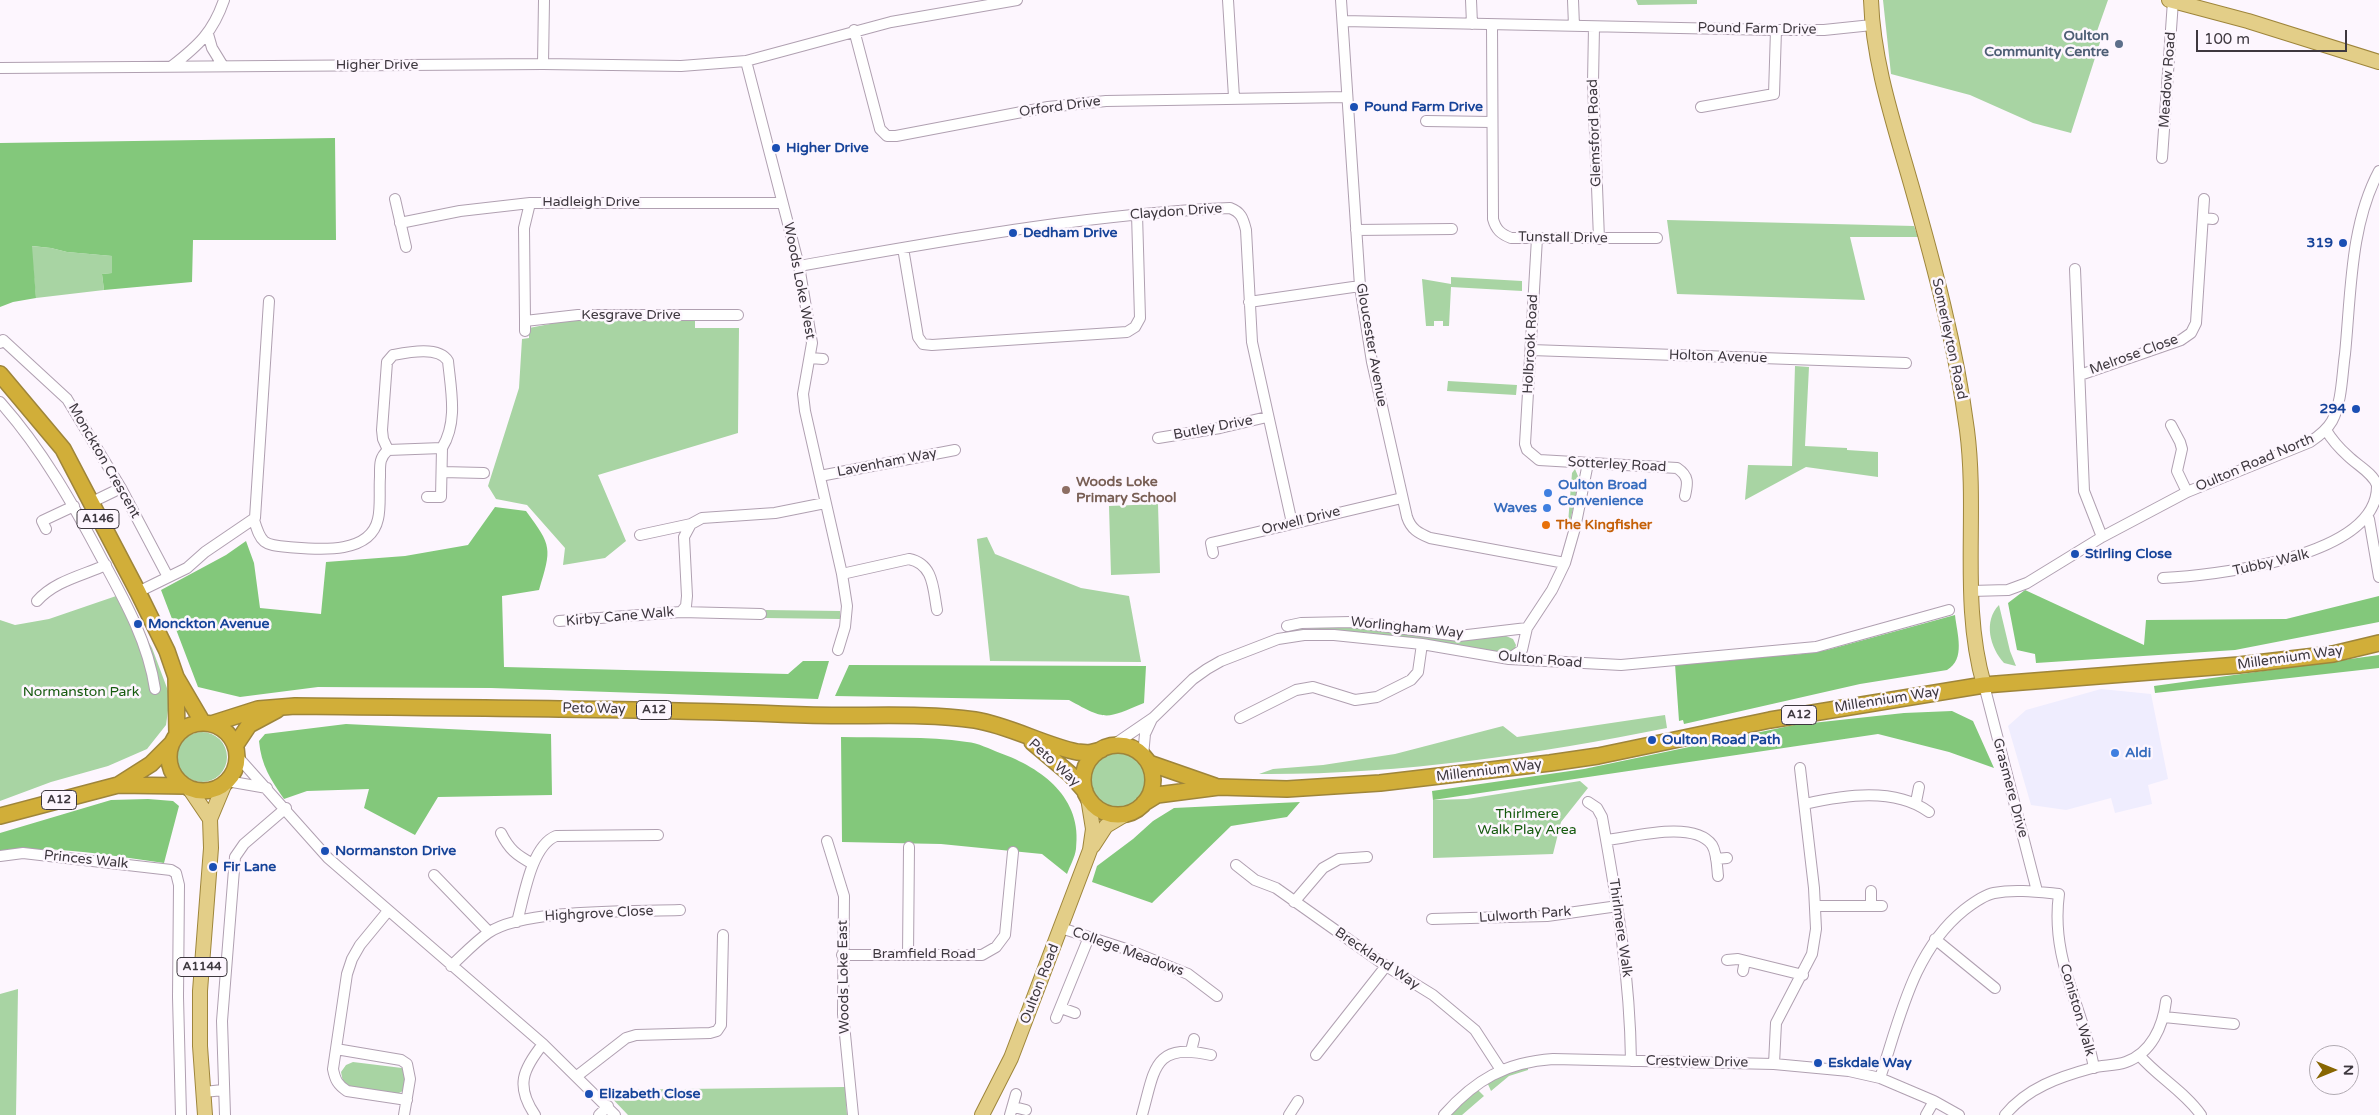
<!DOCTYPE html>
<html>
<head>
<meta charset="utf-8">
<style>
	body { margin:0 }
	#map { position:relative; width:2379px; height:1115px; overflow:hidden; background:#fdf6fe; font-family:"Varela Round",sans-serif }
	canvas { display:block }
	.north { position:absolute; left:2309px; top:1045px; width:50px; height:50px; box-sizing:border-box; background:#fdf6fe; border:1px solid #b1aab2; border-radius:50%; rotate:90deg; font-size:14px; font-weight:700; line-height:20px; text-align:center; color:#3e383f }
	.north::after { content:''; display:block; margin:auto; width:18px; height:22px; background:#886602; clip-path:polygon(50% 0,100% 100%,50% 72%,0 100%) }
	.scale { position:absolute; left:2196px; top:30px; width:151px; height:22px; box-sizing:border-box; border:2px solid #3e383f; border-top:0; padding-left:6px; font-size:15px; line-height:18px; white-space:nowrap; color:#3e383f; -webkit-text-stroke:4px #fdf6fe; paint-order:stroke }
</style>
</head>
<body>
<div id="map">
<canvas width="2379" height="1115"></canvas>
<div class="north">N</div>
<div class="scale">100 m</div>
</div>
<script>
const ctx = document.querySelector('canvas').getContext('2d');
ctx.lineJoin = 'round';
function fillPath(path, color) {
  ctx.fillStyle = color;
  ctx.fill(path, 'evenodd');
}
function stroke(path, color, width, dash) {
  ctx.strokeStyle = color;
  ctx.lineWidth = width;
  ctx.lineCap = dash ? 'butt' : 'round';
  ctx.setLineDash(dash || []);
  ctx.stroke(path);
}
function label(font, color, halo, rows, align = 'center') {
  ctx.font = font + ' "Varela Round",sans-serif';
  ctx.lineWidth = 5;
  ctx.setLineDash([]);
  ctx.textBaseline = 'middle';
  ctx.strokeStyle = halo;
  ctx.fillStyle = color;
  for (const [text, x, y, turn = 0] of rows) {
    ctx.save();
    ctx.translate(x, y);
    ctx.rotate((+turn || 0) * Math.PI / 180);
    ctx.textAlign = isNaN(turn) ? turn : align;
    if (halo) ctx.strokeText(text, 0, 0);
    ctx.fillText(text, 0, 0);
    ctx.restore();
  }
}
const commercial = new Path2D(`
	M2101,689L2151,694L2168,779L2148,785L2152,804L2115,813L2111,798L2066,810L2031,805L2008,726L2026,710Z`);
const green = new Path2D(`
	M1636,0H1697V4L1638,5Z
	M1883,0H2108L2096,34L2102,36L2071,133L2033,123L1970,95L1891,74Z
	M1667,220L1914,226L1918,237H1850L1865,300L1677,294Z
	M31,246L51,248L67,252L112,256V273L102,274L104,290L36,298Z
	M1451,277L1522,281V291L1451,287L1449,326H1443V321H1434V326H1426L1422,279L1451,284Z
	M576,319L695,320V328H739L738,433L598,475L626,541L605,558L563,565L565,548L527,505L496,499L488,486L519,388L522,339L529,338V328Z
	M1795,366L1809,367L1805,446L1847,448V450L1878,452V477L1806,467L1745,500L1748,465L1792,466Z
	M1448,381L1517,385L1516,395L1447,391Z
	M1575,469L1580,481L1569,525L1568,523L1572,473Z
	M1158,504L1160,573L1111,575L1109,506Z
	M987,537L995,554L1081,588L1129,596L1141,662L990,661L977,539Z
	M122,594L152,648L170,696L166,725L147,749L108,766L51,782L0,801V620L15,625L49,619Z
	M1999,605L2010,651L2016,666L2004,663C1990,648 1983,621 1999,605Z
	M766,610L840,611V619L765,618Z
	M1353,626L1458,641L1506,636L1513,639L1516,645L1515,649L1505,654L1371,633L1330,630L1288,633L1287,630Z
	M1665,715L1667,728C1533,755 1396,775 1259,774L1273,769L1323,765L1395,754L1503,726L1517,737Z
	M177 757a25 25 0 1 1 50 0a25 25 0 1 1-50 0Z
	M1090 781a28 28 0 1 1 56 0a28 28 0 1 1-56 0Z
	M1580,781L1588,788L1561,822L1553,854L1433,858V800L1467,799Z
	M18,989L16,1115H0V994Z
	M353,1062L402,1068L407,1074L405,1090L397,1094L349,1087L343,1082L341,1072L346,1065Z
	M1528,1067V1070L1509,1076L1491,1091L1487,1082L1499,1076Z
	M845,1087L847,1115H628L604,1090Z
	M1477,1089L1484,1096L1462,1115H1450Z`);
const forest = new Path2D(`
	M335,138L336,240H193L192,282L104,290L102,274L112,273V256L67,252L51,248L32,246L36,298L13,302L0,307V143Z
	M495,507L526,511C552,546 552,548 539,590L502,596L504,667L788,674L803,661H829L818,699L491,688L318,687L240,697L198,687L161,590L226,555L246,541L254,563L260,608L321,614L326,562L405,556L468,545Z
	M2025,590L2144,645L2146,620L2286,619L2379,596V622L2235,650L2036,663L2035,654L2017,650L2008,603Z
	M1955,615C1957,634 1966,659 1947,670L1860,684L1684,724L1683,720L1679,721L1675,664L1802,654L1827,650Z
	M2379,655V668L2155,693L2154,686Z
	M849,665L1146,666L1144,703C1105,719 1107,721 1069,700L835,696Z
	M1952,711L1973,721L1994,768L1949,752L1878,734L1433,800L1432,791L1584,769L1794,725L1904,713Z
	M346,724L551,734L552,795L438,797L415,835L364,808L369,789L307,791L284,799C271,780 261,765 259,741L265,734Z
	M841,737C883,738 927,736 967,742C978,743 990,749 1000,753C1042,768 1083,798 1076,849C1075,857 1070,866 1067,874L1042,854L941,844L842,842Z
	M148,799L173,801L179,806L164,863C110,856 54,844 0,852V833L111,800Z
	M1300,802L1287,817L1231,826L1152,903L1092,882L1097,866L1133,839L1153,821L1174,808Z`);
const minor = new Path2D(`
	M1228,0L1234,97
	M1341,0L1360,286L1372,362L1407,517C1411,529 1418,533 1430,538L1565,563
	M1471,0L1472,24
	M1573,0L1574,26
	M1343,21L1776,30H1824L1872,25
	M1492,25L1493,219C1496,230 1501,234 1511,238H1657
	M1594,27L1593,82L1599,239
	M854,30L880,129L887,136H896L1048,107L1106,101L1347,97
	M208,34L212,48L223,66
	M746,61L799,266L812,343L803,394L805,411L842,574L847,606L845,627L838,650
	M543,64L544,0
	M172,66C199,45 213,32 224,0
	M0,68L543,64L681,66L746,61L891,22L1017,0
	M1701,107L1774,94L1776,30
	M1426,121L1491,122
	M2162,158L2173,1
	M395,199L406,247
	M530,203L524,228L525,321L578,315H738
	M2203,218L2213,219
	M400,223L460,211L530,203H782
	M1356,230L1452,229
	M1537,238L1525,444L1527,450L1539,460L1677,468C1689,476 1688,483 1685,496
	M903,248L918,337L923,344L932,345L1127,332L1135,327L1140,318L1137,214
	M799,266C942,241 1085,214 1230,208C1241,212 1243,218 1246,230L1252,342L1292,523
	M2075,269L2084,491L2102,537
	M1249,302L1360,286
	M525,321V331
	M0,343L3,340L67,399L121,488L168,577
	M1531,350L1906,363
	M810,358L823,359
	M2080,375L2181,340L2191,333L2196,323L2204,199
	M0,402C42,449 73,504 102,559C125,601 148,642 155,689
	M2171,425L2180,442L2182,449L2177,471L2187,492
	M1158,438L1220,428L1267,417
	M388,450L383,439L382,430L387,362L393,355C409,352 439,346 448,361C451,391 458,422 442,448
	M442,472L484,473
	M820,476L955,450
	M90,503L121,488
	M2369,519L2379,577
	M254,520C261,543 263,545 288,547C315,549 370,556 378,519C381,507 379,490 380,477C380,465 379,458 388,450L442,448L441,497H427
	M46,529L42,521L74,506
	M640,535L691,524L702,518L775,513L825,503
	M1213,553L1211,543L1402,498
	M842,574L909,559C934,564 933,589 937,610
	M2163,578C2207,576 2379,559 2377,485C2373,473 2357,465 2348,456C2339,448 2332,440 2326,430
	M1971,591L2008,590L2027,583L2102,537L2187,492L2310,442C2319,436 2327,430 2332,421C2342,403 2342,374 2345,354C2351,294 2350,225 2379,171
	M138,592L187,568L205,552L255,518L269,301
	M37,601C55,581 81,576 106,565
	M681,612L761,614
	M559,621L681,612L686,606L687,596L684,537L691,524
	M1287,626L1301,623L1351,622L1459,636L1527,628
	M1510,658L1522,650L1527,628L1552,590L1565,563L1575,528L1588,463
	M1984,685L2037,891
	M1240,718L1296,690L1313,687L1355,700L1377,697L1411,680L1418,672L1422,644
	M1112,746L1153,718L1193,679L1207,669L1221,661L1278,639L1304,635H1334L1422,644L1509,659L1621,665L1816,647L1949,610
	M237,756L328,858L543,1044L615,1115
	M1143,756L1145,734L1152,719
	M227,781L267,788
	M1588,802L1597,808L1602,817C1617,900 1630,977 1631,1061
	M1916,802L1919,787
	M1805,804C1844,795 1895,787 1929,812
	M501,833C509,849 516,855 533,864
	M1607,840C1633,837 1694,820 1712,845C1717,853 1717,867 1718,876
	M827,841L844,896L843,1014L853,1115
	M0,856L23,853L171,870L176,873L179,885L178,997L181,1115
	M1716,859L1727,858
	M1236,865L1255,880L1276,888L1386,966L1433,995L1475,1030L1501,1070
	M434,875L489,932
	M1294,902L1323,868L1339,859L1367,857
	M1815,906H1882
	M1871,906V891
	M388,911L360,945L352,959L347,974L333,1069C335,1080 338,1085 347,1091L407,1100
	M1432,919L1547,916L1618,906
	M517,922C524,897 531,846 556,836L658,835
	M1061,928L1126,949L1188,974L1217,996
	M1935,939L1995,988
	M842,955H982L996,947L1005,935L1013,852
	M908,955L909,847
	M1727,960L1738,959L1803,975
	M451,966C463,955 475,942 488,933C524,908 634,912 680,910
	M1743,971L1745,961
	M1061,1008L1075,1013
	M2164,1017L2234,1024
	M1056,1018L1089,937
	M336,1049L401,1060L407,1064L410,1079L404,1115
	M1191,1051L1194,1039
	M1316,1055L1386,966
	M2139,1055C2158,1077 2185,1092 2201,1115
	M1774,1064L1776,1023L1812,954L1816,929L1814,888L1800,768
	M577,1076L626,1038L636,1035L710,1033L717,1031L721,1025L723,935
	M1880,1078C1900,1018 1913,951 1964,910C1973,903 1984,895 1994,893C2015,889 2038,892 2059,894C2050,960 2083,1006 2094,1068
	M204,1092L223,1090
	M1014,1107L1026,1110
	M225,1115L222,1021L235,857L244,844L286,808
	M535,1115C515,1086 523,1069 543,1044
	M599,1115L608,1106
	M1010,1115L1016,1094
	M1142,1115C1155,1069 1153,1042 1211,1055
	M1289,1115L1298,1101
	M1444,1115C1475,1080 1506,1062 1553,1059L1774,1064L1849,1071L1880,1078L1934,1101L1959,1115
	M1926,1115L1934,1101
	M2005,1115C2027,1088 2059,1077 2092,1068C2103,1065 2115,1066 2126,1062C2151,1053 2163,1027 2166,1001`);
const major = new Path2D(`
	M1871,0C1873,62 1894,124 1911,184C1934,265 1956,346 1967,430C1978,515 1960,602 1984,685
	M2169,0L2248,21L2379,62
	M189,788L210,819
	M1093,846L1106,826L1126,814
	M205,1115L200,1046V991L211,848L210,819L225,783
	M982,1115L1011,1058L1090,850L1093,829L1088,798`);
const highway = new Path2D(`
	M0,374L63,449L138,592L167,651L176,677L203,723
	M176,677L177,735
	M169 757a34 34 0 1 1 68 0a34 34 0 1 1-68 0Z
	M211,724L258,709L295,706C465,708 636,708 806,715C862,717 920,712 975,720C1011,726 1043,745 1077,752L1089,753L1101,750
	M1032,742L1070,774L1085,791
	M1083 780a35 35 0 1 1 70 0a35 35 0 1 1-70 0Z
	M235,746L249,725L277,710
	M1149,763L1215,786
	M118,785L185,786
	M1144,803L1157,795L1219,787L1287,789L1380,783L1550,763L1598,756L1770,720L1984,685L2239,665L2333,654L2379,643
	M0,816L118,785L151,764L171,744`);
const markers = [
	[2119,44,5,"#5c6f8a"],
	[1354,107,5,"#1a4fb4"],
	[776,148,5,"#1a4fb4"],
	[1013,233,5,"#1a4fb4"],
	[2343,243,5,"#1a4fb4"],
	[2356,409,5,"#1a4fb4"],
	[1066,490,5,"#8d6e63"],
	[1548,493,5,"#3f7fe0"],
	[1547,508,5,"#3f7fe0"],
	[1546,525,5,"#e8710a"],
	[2075,554,5,"#1a4fb4"],
	[138,624,5,"#1a4fb4"],
	[1652,740,5,"#1a4fb4"],
	[2115,753,5,"#3f7fe0"],
	[325,851,5,"#1a4fb4"],
	[213,867,5,"#1a4fb4"],
	[1818,1063,5,"#1a4fb4"],
	[589,1094,5,"#1a4fb4"]
];
const shields = [
	[98,519,42],
	[654,710,35],
	[1799,715,35],
	[59,800,35],
	[202,967,50]
];
const shieldNames = [
	["A146",98,519],
	["A12",654,710],
	["A12",1799,715],
	["A12",59,800],
	["A1144",202,967]
];
const streetNames = [
	["Pound Farm Drive",1757,29,1],
	["Higher Drive",377,65],
	["Meadow Road",2168,80,-86],
	["Orford Drive",1060,107,-8],
	["Glemsford Road",1595,133,-92],
	["Hadleigh Drive",591,202],
	["Claydon Drive",1176,212,-4],
	["Tunstall Drive",1563,238,1],
	["Woods Loke West",799,281,79],
	["Kesgrave Drive",631,315],
	["Somerleyton Road",1949,339,78],
	["Holbrook Road",1531,344,-87],
	["Gloucester Avenue",1371,345,80],
	["Melrose Close",2134,355,-20],
	["Holton Avenue",1718,357,2],
	["Butley Drive",1213,428,-11],
	["Monckton Crescent",104,461,60],
	["Lavenham Way",887,463,-11],
	["Oulton Road North",2255,463,-23],
	["Sotterley Road",1617,465,3],
	["Orwell Drive",1301,521,-14],
	["Tubby Walk",2271,563,-13],
	["Kirby Cane Walk",620,617,-5],
	["Worlingham Way",1407,628,6],
	["Millennium Way",2290,658,-8],
	["Oulton Road",1540,660,5],
	["Millennium Way",1887,700,-9],
	["Peto Way",594,709,1],
	["Peto Way",1054,763,42],
	["Millennium Way",1489,771,-7],
	["Grasmere Drive",2010,788,75],
	["Princes Walk",86,860,6],
	["Highgrove Close",599,914,-3],
	["Lulworth Park",1525,915,-4],
	["Thirlmere Walk",1620,928,82],
	["College Meadows",1128,952,20],
	["Bramfield Road",924,954],
	["Breckland Way",1377,959,34],
	["Woods Loke East",844,977,-91],
	["Oulton Road",1040,984,-69],
	["Coniston Walk",2077,1010,74],
	["Crestview Drive",1697,1062,1]
];
const serviceNames = [
	["Oulton",2109,36],
	["Community Centre",2109,52]
];
const transitNames = [
	["Pound Farm Drive",1364,107],
	["Higher Drive",786,148],
	["Dedham Drive",1023,233],
	["319",2333,243,"right"],
	["294",2346,409,"right"],
	["Stirling Close",2085,554],
	["Monckton Avenue",148,624],
	["Oulton Road Path",1662,740],
	["Normanston Drive",335,851],
	["Fir Lane",223,867],
	["Eskdale Way",1828,1063],
	["Elizabeth Close",599,1094]
];
const educationNames = [
	["Woods Loke",1076,482],
	["Primary School",1076,498]
];
const shopNames = [
	["Oulton Broad",1558,485],
	["Convenience",1558,501],
	["Waves",1537,508,"right"],
	["Aldi",2125,753]
];
const foodNames = [
	["The Kingfisher",1556,525]
];
const parkNames = [
	["Normanston Park",81,692],
	["Thirlmere",1527,814],
	["Walk Play Area",1527,830]
];
fillPath(commercial, '#efedfe');
fillPath(green, '#a8d4a3');
fillPath(forest, '#83c87b');
stroke(minor, '#b0a0b1', 12);
stroke(major, '#9e853b', 16);
stroke(highway, '#9e853b', 18);
stroke(minor, '#fff', 10);
stroke(major, '#e3ce88', 14);
stroke(highway, '#d1ae39', 15);
for (const [x, y, r, color] of markers) {
  const dot = new Path2D();
  dot.arc(x, y, r, 0, 2 * Math.PI);
  ctx.fillStyle = color;
  ctx.fill(dot);
  stroke(dot, '#fdf6fe', 2);
}
for (const [x, y, w] of shields) {
  const box = new Path2D();
  box.roundRect(x - w / 2, y - 9.5, w, 19, 4);
  ctx.fillStyle = '#fdf6fe';
  ctx.fill(box);
  stroke(box, '#3e383f', 1);
}
label('bold 12px', '#3e383f', null, shieldNames);
label('14px', '#3e383f', '#fdf6fe', streetNames);
label('bold 14px', '#4e5e75', '#fdf6fe', serviceNames, 'right');
label('bold 14px', '#164399', '#fdf6fe', transitNames, 'left');
label('bold 14px', '#785e54', '#fdf6fe', educationNames, 'left');
label('bold 14px', '#366cbe', '#fdf6fe', shopNames, 'left');
label('bold 14px', '#c56008', '#fdf6fe', foodNames, 'left');
label('14px', '#155a0e', '#fdf6fe', parkNames);
</script>
</body>
</html>
